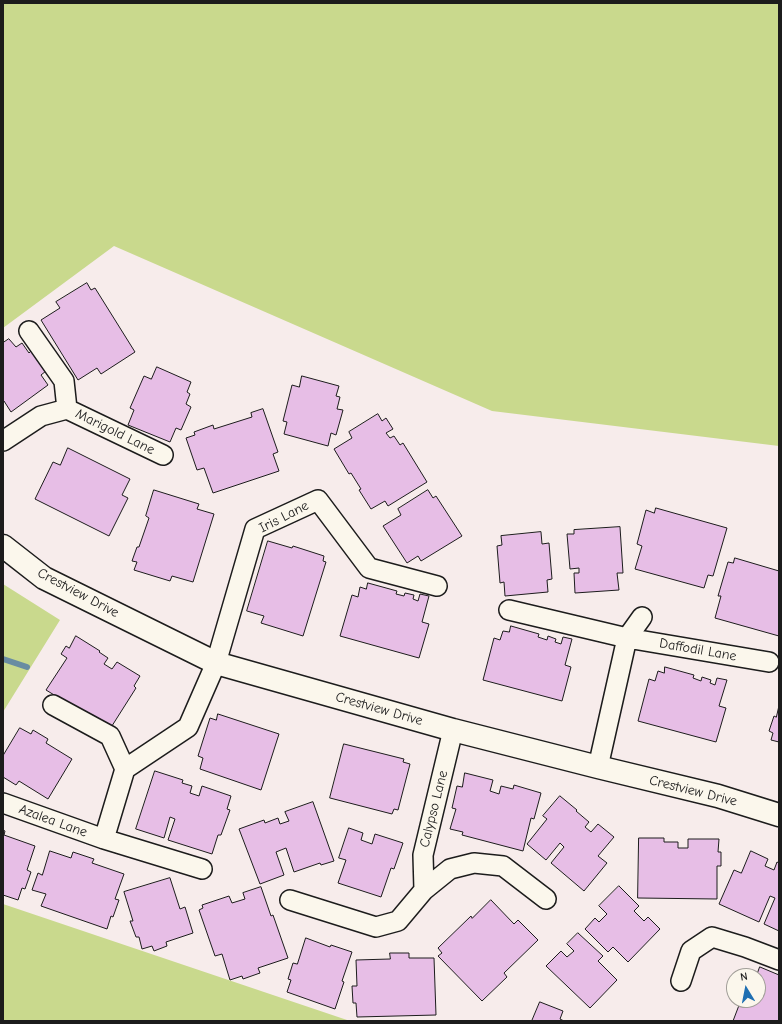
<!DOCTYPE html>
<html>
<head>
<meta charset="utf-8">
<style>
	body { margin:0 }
	#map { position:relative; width:782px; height:1024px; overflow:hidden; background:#f7eceb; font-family:"Comic Neue",sans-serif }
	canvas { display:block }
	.frame { position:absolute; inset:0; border:4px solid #1c1c1c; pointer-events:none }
	.north { position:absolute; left:726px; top:968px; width:40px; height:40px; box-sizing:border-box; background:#fbf7ec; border:1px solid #a29f99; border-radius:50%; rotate:350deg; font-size:11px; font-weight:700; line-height:16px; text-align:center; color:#1c1c1c }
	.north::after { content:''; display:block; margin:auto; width:14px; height:18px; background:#1f6fb2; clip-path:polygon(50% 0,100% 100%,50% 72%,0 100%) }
</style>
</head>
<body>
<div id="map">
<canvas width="782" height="1024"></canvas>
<div class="frame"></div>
<div class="north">N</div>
</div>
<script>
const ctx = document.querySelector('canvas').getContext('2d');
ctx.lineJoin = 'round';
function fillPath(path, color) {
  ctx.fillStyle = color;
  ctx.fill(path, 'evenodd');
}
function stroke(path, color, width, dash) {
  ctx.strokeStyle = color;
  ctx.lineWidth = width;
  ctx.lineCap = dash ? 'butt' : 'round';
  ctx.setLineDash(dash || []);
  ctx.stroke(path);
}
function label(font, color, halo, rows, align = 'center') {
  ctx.font = font + ' "Comic Neue",sans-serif';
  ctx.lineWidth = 4;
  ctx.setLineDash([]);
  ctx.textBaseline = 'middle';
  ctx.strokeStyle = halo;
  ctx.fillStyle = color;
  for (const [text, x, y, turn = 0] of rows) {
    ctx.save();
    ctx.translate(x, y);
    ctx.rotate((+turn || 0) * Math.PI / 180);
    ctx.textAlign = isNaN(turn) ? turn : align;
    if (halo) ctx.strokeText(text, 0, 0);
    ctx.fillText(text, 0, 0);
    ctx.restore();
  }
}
const green = new Path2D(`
	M3,3H779V446L492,411L114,246L3,328Z
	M3,584L60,620L3,712Z
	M3,904L350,1021H3Z`);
const stream = new Path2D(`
	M3,659L27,667`);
const building = new Path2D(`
	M87,283L91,290L95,288L135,352L101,374L97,368L78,380L41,320L60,308L56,302Z
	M9,339L16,347L22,343L29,353L31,351L46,371L41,375L48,385L11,412L4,401L3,402V343Z
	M157,367L191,382L187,392L190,394L186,404L191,407L181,430L176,428L170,442L128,425L134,410L130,408L144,376L151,379Z
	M302,376L339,386L336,396L340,397L337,409L343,410L336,435L331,433L328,446L284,434L287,422L283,421L292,385L299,387Z
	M263,409L278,452L273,454L279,471L213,493L204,468L197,470L186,438L195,435L194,432L213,425L214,429L252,417L251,413Z
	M378,414L382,421L386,418L393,429L386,433L390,438L394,436L400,445L403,443L427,482L388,506L385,501L371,509L359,490L361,489L351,473L349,474L334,449L352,438L349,432Z
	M68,448L130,479L122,495L128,498L109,536L35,499L53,462L60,465Z
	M154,490L199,504L197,509L214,514L193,582L172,576L170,581L134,570L137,562L132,561L137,547H139L149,518L146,516Z
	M428,490L433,498L436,496L462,536L421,561L418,556L407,563L383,526L401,515L398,509Z
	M656,508L727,528L713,576L708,575L704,588L635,569L642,546L637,544L646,510L654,513Z
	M620,527L623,573H617L619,590L575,593L574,573H579V568L570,569L567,534H574V530Z
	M541,532L542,544L549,543L552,579L547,580L548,592L505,596L504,582L500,583L497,546L502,545L501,536Z
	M268,541L292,548L293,546L324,556L323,561L326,562L303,636L261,623L264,616L247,611Z
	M735,558L779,571V636L715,618L721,596H718L728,562L733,563Z
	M368,583L397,591L396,594L404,596L405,593L414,595L413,599L418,601L420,594L429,596L422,622L429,624L419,658L340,636L352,595L358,597L360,587L366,589Z
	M511,626L539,634L538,637L547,640L548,636L556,639L555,642L561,644L563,637L572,639L565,665L571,667L562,701L483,680L494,638L500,640L503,631L509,632Z
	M76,636L100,651L99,652L108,658L104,664L112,669L117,662L140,676L134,686L136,688L110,729L46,690L67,658L61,654L66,646L69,648Z
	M665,667L694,675L693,678L701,681L702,677L711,680L710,683L715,685L717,678L727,680L719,706L726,708L716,742L638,721L649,679L655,681L658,671L664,673Z
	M779,706V742L771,740L773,733L769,731L774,716L776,717Z
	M218,714L279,734L261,790L200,769L203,758L198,756L210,718L216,720Z
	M20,728L31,734L33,730L48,739L46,743L72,759L48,799L19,781L16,785L3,777V756Z
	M344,744L404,759L403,762L410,764L398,810L394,809L392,814L330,798Z
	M155,771L183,780L182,783L192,786L190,793L199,796L202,786L231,796L227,809L230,810L221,835H218L212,854L168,840L175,819L170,817L164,838L136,829Z
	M465,773L493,780L490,791L499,794L501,786L513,789L514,785L541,793L534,819L531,818L523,851L462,835L463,832L450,829L456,809L452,808L457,786L462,787Z
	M560,796L577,810L576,811L589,822L585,827L591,832L598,824L614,837L598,856L607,863L584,891L551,863L564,847L560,843L546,860L527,844L547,819L543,816Z
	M313,802L334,861L321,865L320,863L294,872L286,848L276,852L284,875L260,884L239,829L264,820L265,823L278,818L280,824L289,821L285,812Z
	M349,828L363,833L361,840L372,844L375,834L403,843L394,869L391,868L381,897L338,883L346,860L339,858Z
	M3,830L5,831L4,835L35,846L27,870L31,872L25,889L22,888L18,900L3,895Z
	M639,838H664V842H678V848H688V839H719L718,852H721V866H717V899L638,898Z
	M50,851L71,858L73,852L94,859L92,863L124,874L115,899L119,900L113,917L111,916L107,929L41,906L46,894L32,890L38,873L42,875Z
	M751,851L768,859L765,866L774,870L777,862L779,863V931L764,924L775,898L770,896L759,922L719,904L734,870L741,873Z
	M170,878L180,909L185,907L193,933L166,942L167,946L154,951L152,946L142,949L139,937H136L130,921H133L124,892Z
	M619,886L639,906L634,911L644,921L648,917L660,929L628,962L613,947L608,952L585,929L595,918L599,922L607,914L599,906Z
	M261,887L271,916L273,915L288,958L258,968L260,973L243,979L242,976L230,980L222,954L215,956L199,910L203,908L202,905L229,896L232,903L245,899L243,893Z
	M491,900L514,924L518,920L538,940L504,973L507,977L482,1001L438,956L442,953L438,948L471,916L472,918Z
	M578,933L603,956L598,961L617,980L590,1008L546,966L561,951L567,957L574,951L567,944Z
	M306,938L330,947L331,945L352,952L342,981L344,982L335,1009L287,992L291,980L288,979L293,963L297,964Z
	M390,953H409V958H434L436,1015L357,1017L356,1003H353L352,986H357L356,960L390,959Z
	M760,967L779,975V1021H733L741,1000H758V976H751L753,971L757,973Z
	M540,1002L563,1011L560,1019L564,1021H532Z`);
const minor = new Path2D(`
	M29,331L64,381L67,409
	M3,441L41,416L67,409L163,455
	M509,610L627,638L769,662
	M53,705L110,736L125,769
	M598,767L627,638L642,617
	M3,803L104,839L202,869
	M104,839L125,769L188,727L216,663L255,529L318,500L369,568L437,586
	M424,890L450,869L474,863L503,866L546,899
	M290,900L376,927L398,921L424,890L423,855L453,730
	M681,981L691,951L712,937L745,947L779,960`);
const tertiary = new Path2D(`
	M3,546L44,578L216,663L453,730L598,767L718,796L779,815`);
const streetNames = [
	["Marigold Lane",115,432,26],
	["Iris Lane",284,517,-27],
	["Crestview Drive",78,593,28],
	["Daffodil Lane",698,650,10],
	["Crestview Drive",379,709,16],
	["Crestview Drive",693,791,14],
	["Calypso Lane",434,809,-76],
	["Azalea Lane",53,821,20]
];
fillPath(green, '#c9d98d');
stroke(stream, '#698ca2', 6);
fillPath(building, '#e7bee6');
stroke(building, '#1c1c1c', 1);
stroke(minor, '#1c1c1c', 22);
stroke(tertiary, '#1c1c1c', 25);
stroke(minor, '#fbf7ec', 19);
stroke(tertiary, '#fbf7ec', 22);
label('14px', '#1c1c1c', '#fbf7ec', streetNames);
</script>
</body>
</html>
